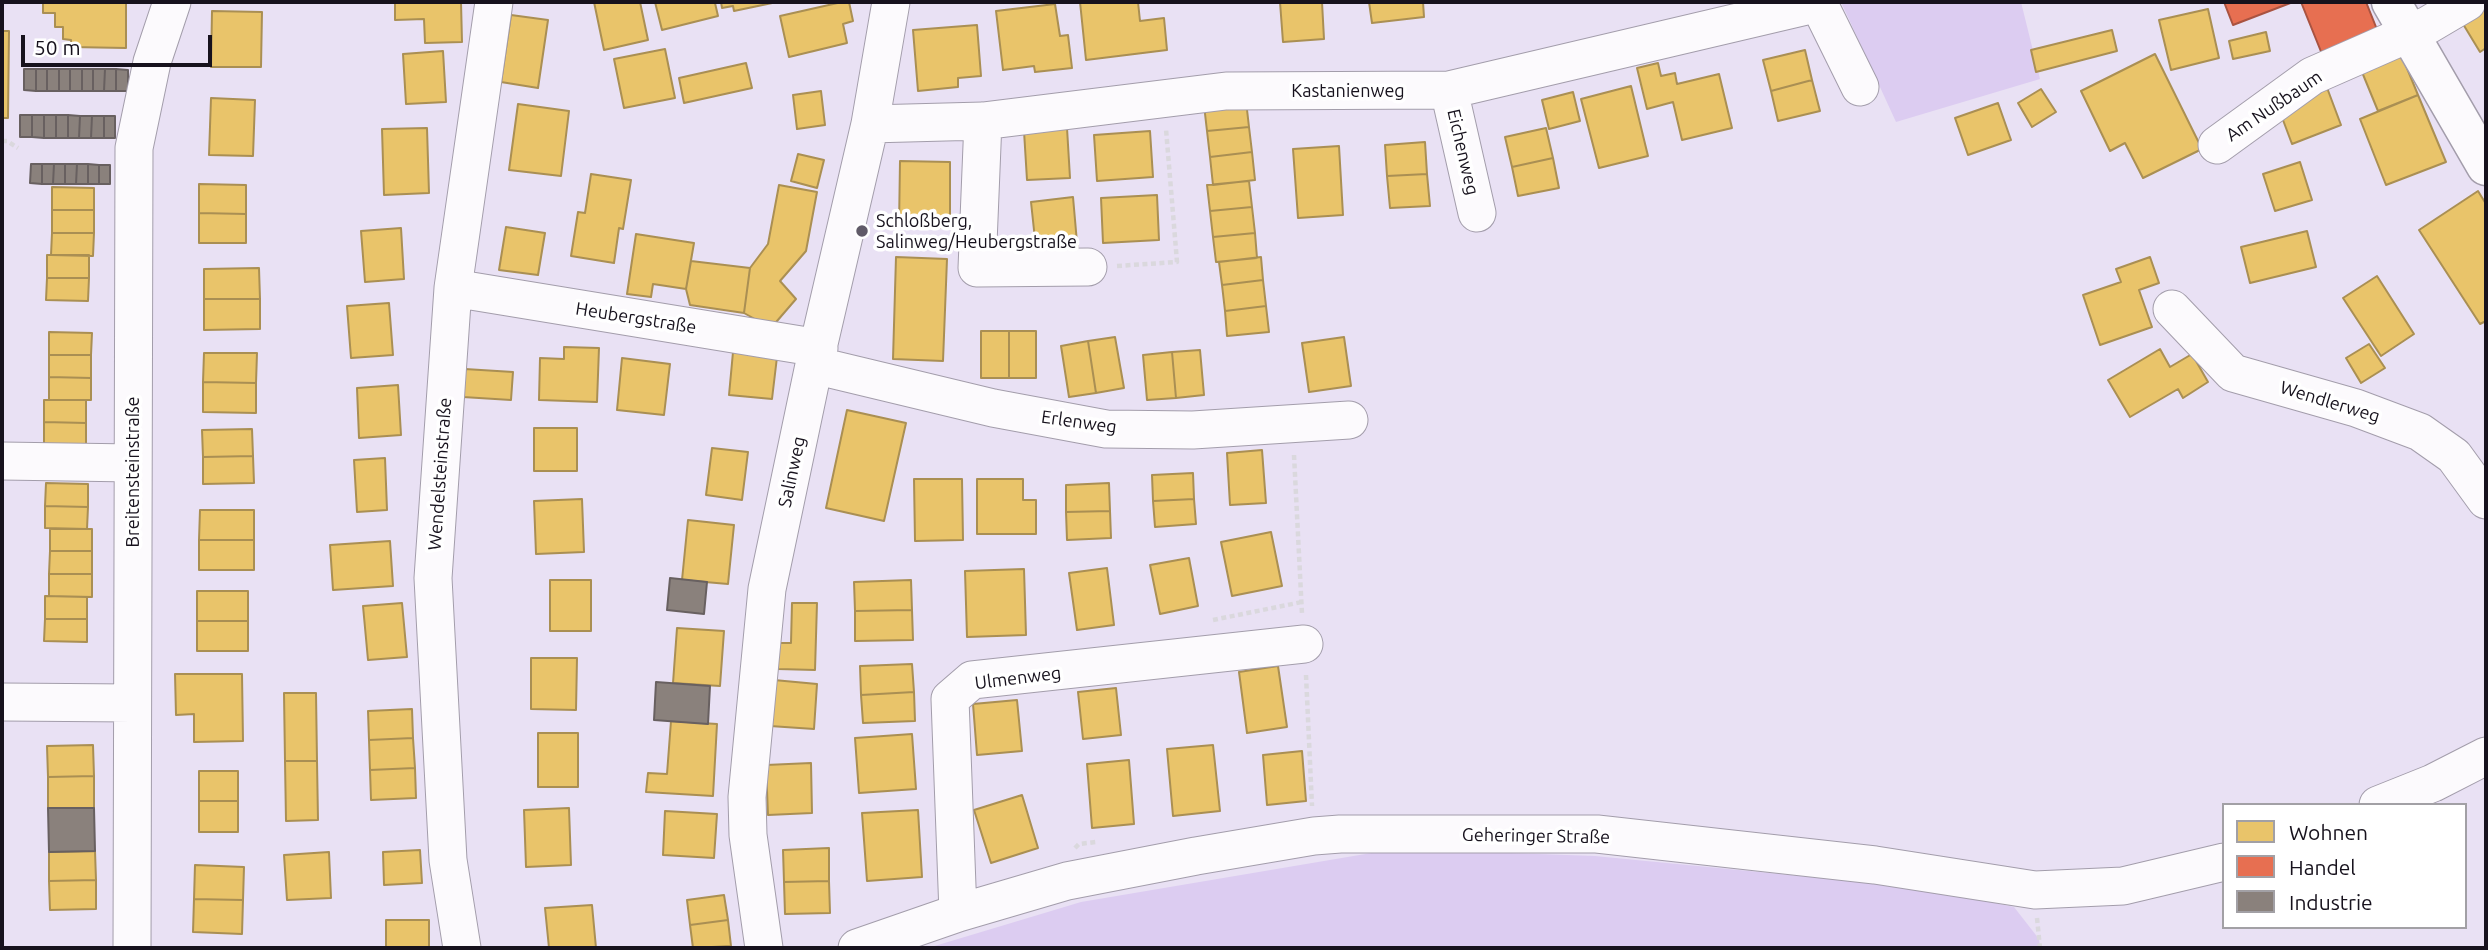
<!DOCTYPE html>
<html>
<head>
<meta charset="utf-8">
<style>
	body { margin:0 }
	#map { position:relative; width:2488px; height:950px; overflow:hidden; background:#e9e1f4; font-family:Ubuntu,sans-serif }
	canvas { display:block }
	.frame { position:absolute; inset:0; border:4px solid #17121d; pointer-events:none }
	.legend { position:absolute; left:2222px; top:803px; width:245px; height:126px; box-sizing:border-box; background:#fff; border:2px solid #a2a0a5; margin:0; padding:9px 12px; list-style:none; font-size:21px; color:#17121d }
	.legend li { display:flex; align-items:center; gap:14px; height:35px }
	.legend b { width:35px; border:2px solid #a2a0a5 }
	.scale { position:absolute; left:21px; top:35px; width:191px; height:32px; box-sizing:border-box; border:4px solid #17121d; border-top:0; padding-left:9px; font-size:21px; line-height:24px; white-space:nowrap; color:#17121d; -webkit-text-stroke:5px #fff; paint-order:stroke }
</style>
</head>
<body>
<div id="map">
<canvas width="2488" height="950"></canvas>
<div class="frame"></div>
<ul class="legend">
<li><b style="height:19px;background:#e9c46a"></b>Wohnen</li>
<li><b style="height:19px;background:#e76f51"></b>Handel</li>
<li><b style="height:19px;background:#8a817c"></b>Industrie</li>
</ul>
<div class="scale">50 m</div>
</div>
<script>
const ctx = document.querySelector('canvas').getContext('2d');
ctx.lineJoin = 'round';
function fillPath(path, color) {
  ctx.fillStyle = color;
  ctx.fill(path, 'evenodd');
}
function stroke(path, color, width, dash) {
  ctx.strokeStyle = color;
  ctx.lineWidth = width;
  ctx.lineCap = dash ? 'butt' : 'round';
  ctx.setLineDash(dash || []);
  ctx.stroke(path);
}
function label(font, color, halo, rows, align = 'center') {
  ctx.font = font + ' Ubuntu,sans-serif';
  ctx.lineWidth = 7;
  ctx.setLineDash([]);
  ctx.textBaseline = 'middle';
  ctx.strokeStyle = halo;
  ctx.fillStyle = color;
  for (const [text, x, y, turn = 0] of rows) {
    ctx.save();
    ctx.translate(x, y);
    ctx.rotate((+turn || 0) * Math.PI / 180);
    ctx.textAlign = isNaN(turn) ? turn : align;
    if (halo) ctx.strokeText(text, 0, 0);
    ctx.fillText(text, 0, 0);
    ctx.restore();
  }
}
const green = new Path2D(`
	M1841,2H2021L2040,79L1896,122Z
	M1395,849L1595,856L1923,888L2014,907L2039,939L2040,948H928L1081,902Z`);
const homes = new Path2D(`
	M43,2H126V48L71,47V40L63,39V27H55V13H43Z
	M395,2H461L462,42L425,43L424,19L395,20Z
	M594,2H640L648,40L604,50Z
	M655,2H721L715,3L718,16L662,30Z
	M721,2H777L734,11L733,6L722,8Z
	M842,2H849L853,21L843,24L847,43L789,57L780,16Z
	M1080,2H1138L1140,21L1164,18L1167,50L1086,60Z
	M1280,2H1322L1324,39L1283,42Z
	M1369,2H1423L1424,17L1372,23Z
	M1055,4L1060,36L1068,35L1072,68L1035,72L1034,66L1003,70L996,11Z
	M2486,4V48L2480,52L2460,19Z
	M2208,9L2219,58L2171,70L2159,20Z
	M212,11L262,12L261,67H211Z
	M511,15L548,20L538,88L501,82Z
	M977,25L981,76L958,78V87L918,91L913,30Z
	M2112,30L2117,51L2036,72L2031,50Z
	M2,31H9L8,118H2Z
	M2266,32L2270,51L2233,59L2229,41Z
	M665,49L675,98L624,108L614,59Z
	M1805,50L1812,80L1771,91L1763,60Z
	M443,51L446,102L406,104L403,54Z
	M2155,54L2202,149L2143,178L2125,143L2110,151L2081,91Z
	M2402,56L2418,95L2378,111L2362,72Z
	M746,63L752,88L684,103L679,78Z
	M1658,63L1661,76L1675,73L1677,84L1719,74L1732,128L1682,140L1673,102L1647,109L1637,68Z
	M1812,80L1820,111L1778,121L1771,91Z
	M2326,85L2341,125L2292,144L2277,104Z
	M1631,86L1648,156L1599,168L1581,99Z
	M2041,89L2056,112L2032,127L2018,103Z
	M821,91L825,125L797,129L793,95Z
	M1573,92L1580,121L1549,129L1542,100Z
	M2418,95L2446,162L2386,185L2360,119Z
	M211,98L255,100L253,156L209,155Z
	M1246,101L1249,127L1207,131L1204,105Z
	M1998,103L2011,140L1968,155L1955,118Z
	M518,104L569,111L561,176L509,170Z
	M1249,127L1252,152L1210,157L1207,131Z
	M427,128L429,193L384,195L382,129Z
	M1067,128L1070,178L1027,180L1024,131Z
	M1546,128L1553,158L1512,167L1505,137Z
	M1150,131L1153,177L1097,181L1094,135Z
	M1425,142L1427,174L1387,176L1385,145Z
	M1339,146L1343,215L1298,218L1293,149Z
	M1252,152L1255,180L1213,185L1210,157Z
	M798,154L824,160L817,188L791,181Z
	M1553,158L1559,188L1518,196L1512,167Z
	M900,161L950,162V228L899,227Z
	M2300,162L2312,200L2275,211L2263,174Z
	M591,174L631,180L623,229L619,228L614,263L571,256L578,212L585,213Z
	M1427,174L1430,206L1390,208L1387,176Z
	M1249,181L1252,207L1210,211L1207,185Z
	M199,184L246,185V214L199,213Z
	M779,185L817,192L806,251L780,281L796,299L771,328L744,313L750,268L768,244Z
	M52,187L94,188V210H52Z
	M2478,191L2486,204V321L2480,324L2419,230Z
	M1157,195L1159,240L1103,243L1101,198Z
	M1073,197L1078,254L1037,258L1031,202Z
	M1252,207L1255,233L1213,237L1210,211Z
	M52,210H94V233H52Z
	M199,213L246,214V243H199Z
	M506,227L545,233L538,275L499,270Z
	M401,228L404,279L365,282L361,231Z
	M2307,231L2316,267L2250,283L2241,247Z
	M52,233H94L93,256L51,255Z
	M1255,233L1257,258L1216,262L1213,237Z
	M636,234L694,243L686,289L653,284L651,297L627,294Z
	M47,255H89V278H47Z
	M896,257L947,259L943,361L893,359Z
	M1261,257L1263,280L1222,285L1219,262Z
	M2150,257L2159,283L2139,290L2152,327L2100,345L2083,295L2121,282L2116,269Z
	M691,261L750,268L744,313L690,305L686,289Z
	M259,268L260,299H204V269Z
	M2377,276L2414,334L2381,356L2343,298Z
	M47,278H89L88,301L46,300Z
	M1263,280L1266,306L1225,311L1222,285Z
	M204,299H260V329L204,330Z
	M389,303L393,355L351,358L347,306Z
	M1266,306L1269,332L1227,336L1225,311Z
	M981,331H1009V378H981Z
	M1009,331H1036V378H1009Z
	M49,332L92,333L91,355H49Z
	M1115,337L1124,388L1096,393L1088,341Z
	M1344,337L1351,386L1309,392L1302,343Z
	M1088,341L1096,393L1069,397L1061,346Z
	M2369,344L2385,368L2361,383L2346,358Z
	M564,347L599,348L597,402L539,400L540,358L564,359Z
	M2160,349L2170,367L2192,354L2208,382L2183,398L2178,389L2130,417L2108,380Z
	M1200,350L1204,395L1176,398L1172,352Z
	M733,352L777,357L772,399L729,395Z
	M1172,352L1176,398L1147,400L1143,355Z
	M204,353H257L256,383L203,382Z
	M49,355H91V378L49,377Z
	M622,358L670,364L664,415L617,410Z
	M465,369L513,372L511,400L463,397Z
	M49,377L91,378V400H49Z
	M203,382L256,383V413L203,412Z
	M398,385L401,435L359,438L357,388Z
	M44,400H86V423L44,422Z
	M847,410L906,423L884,521L826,508Z
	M44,422L86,423V446L44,445Z
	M534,428H577V471H534Z
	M252,429L253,456L203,457L202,430Z
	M712,448L748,452L742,500L706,495Z
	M1262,450L1266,503L1230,505L1227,453Z
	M253,456L254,483L203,484V457Z
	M385,458L387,510L357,512L354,460Z
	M1193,473L1194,499L1153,501L1152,475Z
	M914,479H962L963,540L915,541Z
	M977,479H1023V500H1036V534H977Z
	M46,483L88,484V507L45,506Z
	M1109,483L1110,511L1066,512V485Z
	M582,499L584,552L536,554L534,501Z
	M1194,499L1196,524L1155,527L1153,501Z
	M45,506L88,507L87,529L45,528Z
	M200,510H254V540H199Z
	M1110,511L1111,538L1067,540L1066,512Z
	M688,520L734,525L728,584L682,580Z
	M50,529H92V551H50Z
	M1271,532L1282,586L1232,596L1221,542Z
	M199,540H254V570H199Z
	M390,541L393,586L333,590L330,545Z
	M50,551H92V574H49Z
	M1189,558L1198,606L1160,614L1150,565Z
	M1107,568L1114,625L1077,630L1069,573Z
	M1024,569L1026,635L967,637L965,571Z
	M49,574H92V597L49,596Z
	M550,580H591V631H550Z
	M911,580L912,610L855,611L854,582Z
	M197,591H248V621H197Z
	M45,596L87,597V619H45Z
	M402,603L407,657L368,660L363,606Z
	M792,603H817L815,670L778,669V643H791Z
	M912,610L913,640L855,641V611Z
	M45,619H87V642L44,641Z
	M197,621H248V651H197Z
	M677,628L724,631L720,686L673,683Z
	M531,658H577L576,710L531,709Z
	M912,664L914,692L861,695L860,666Z
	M1278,666L1287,727L1247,733L1239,672Z
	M175,674H242L243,741L194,742V714L176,715Z
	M774,680L817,684L814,729L770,726Z
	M1116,688L1121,735L1083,739L1078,692Z
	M914,692L915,721L863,723L861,695Z
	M284,693H316L317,761H285Z
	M1017,700L1022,751L977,755L973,704Z
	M412,709L413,738L369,740L368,711Z
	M671,721L717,724L713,796L646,792L648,773L667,774Z
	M538,733H578V787H538Z
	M912,734L916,789L859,793L855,738Z
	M413,738L415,768L370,770L369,740Z
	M93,745L94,776L48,777L47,746Z
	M1213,745L1220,811L1173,816L1167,749Z
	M1302,751L1306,801L1267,805L1263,755Z
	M1129,760L1134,824L1092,828L1087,764Z
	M285,761H317L318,820L286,821Z
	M811,763L812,813L768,815L766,765Z
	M415,768L416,798L371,800L370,770Z
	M199,771H238V801H199Z
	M94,776V808H48V777Z
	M1022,795L1038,848L991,863L974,810Z
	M199,801H238V832H199Z
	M569,808L571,865L526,867L524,810Z
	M918,810L922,877L867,881L862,813Z
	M665,811L717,814L714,858L663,855Z
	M829,848V881L784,882L783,850Z
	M420,850L422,883L384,885L383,852Z
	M95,851L96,880L49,881V852Z
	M329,852L331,898L287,900L284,855Z
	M195,865L244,867L243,900L194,899Z
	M96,880V909L50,910L49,881Z
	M829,881L830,913L785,914L784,882Z
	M724,895L728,920L690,925L687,900Z
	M194,899L243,900L242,934L193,932Z
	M592,905L596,948H549L545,908Z
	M386,920H429V948H386Z
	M728,920L731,946L693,948L690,925Z`);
const shops = new Path2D(`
	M2224,2H2293L2233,25Z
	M2301,2H2366L2378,32L2322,54Z`);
const industry = new Path2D(`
	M24,69H36V91L24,90Z
	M36,69H47V91H36Z
	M47,69H59V91H47Z
	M59,69H70V91H59Z
	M70,69H82V91H70Z
	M82,69H93V91H82Z
	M93,69H105L104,91H93Z
	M105,69H116V91H104Z
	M116,69L128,70V91H116Z
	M20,115H32V137H20Z
	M32,115H44V138L32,137Z
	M44,115H56V138H44Z
	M56,115H68V138H56Z
	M68,115L80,116L79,138H68Z
	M80,116H92L91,138H79Z
	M92,116H104V138H91Z
	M104,116H115V138H104Z
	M31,164H42V184L30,183Z
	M42,164H54L53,184H42Z
	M54,164H65V184H53Z
	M65,164H77L76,184H65Z
	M77,164H88V184H76Z
	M88,164L99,165V184H88Z
	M99,165H110V184H99Z
	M670,578L707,582L704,614L667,610Z
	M656,682L710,686L708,724L654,720Z
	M48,808H94L95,851L49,852Z`);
const path = new Path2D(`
	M2,141H7L18,148
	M1117,266L1177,262L1166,129
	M1294,455L1302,614
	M1213,620L1302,602
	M1306,675L1312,806
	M1075,848L1079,844L1096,842
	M2037,918L2040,948`);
const minor = new Path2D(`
	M1818,2L1860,87
	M1449,90L1477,213
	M983,121L977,268L1088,267
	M870,124L983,121L1226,91L1449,90L1819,3
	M2217,145L2312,76L2428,25L2467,2
	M453,288L819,348
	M2172,309L2233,373L2356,408L2420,432L2454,456L2486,500
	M814,365L993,408L1106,429L1193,430L1349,420
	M2,461L133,463
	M2,702L132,703
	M2378,805L2433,783L2486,756
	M958,913L950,699L972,680L1304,644
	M132,948L134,148L152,62L172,2
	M462,948L448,860L433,578L453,288L494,2
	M764,948L748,835L747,797L767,589L814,365L870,124L891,2
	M857,948L958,913L1067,881L1196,856L1314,836L1340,834H1597L1875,865L2035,890L2123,886L2224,862`);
const major = new Path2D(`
	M2391,2L2486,166`);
const markers = [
	[862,231,7,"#605a68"]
];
const streetNames = [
	["Kastanienweg",1348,91],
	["Am Nußbaum",2274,106,-34],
	["Eichenweg",1463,152,77],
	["Heubergstraße",636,318,9],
	["Wendlerweg",2330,402,17],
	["Erlenweg",1079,422,8],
	["Breitensteinstraße",133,472,-90],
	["Salinweg",792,472,-78],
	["Wendelsteinstraße",440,474,-86],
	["Ulmenweg",1018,678,-7],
	["Geheringer Straße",1536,836,1]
];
const poiNames = [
	["Schloßberg,",876,221],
	["Salinweg/Heubergstraße",876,242]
];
fillPath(green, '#dcccf1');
fillPath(homes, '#e9c46a');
stroke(homes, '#aa8f53', 2);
fillPath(shops, '#e76f51');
stroke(shops, '#a95341', 2);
fillPath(industry, '#8a817c');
stroke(industry, '#686060', 2);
stroke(minor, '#a39dab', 39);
stroke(major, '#a39dab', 41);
stroke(path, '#dad8dd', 4.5, [5, 3.5]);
stroke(minor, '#fcfafd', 37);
stroke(major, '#fcfafd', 38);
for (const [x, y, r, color] of markers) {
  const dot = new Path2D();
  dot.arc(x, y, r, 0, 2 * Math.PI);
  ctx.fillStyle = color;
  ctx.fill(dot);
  stroke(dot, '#fff', 2.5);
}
label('18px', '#17121d', '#fff', streetNames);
label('18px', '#17121d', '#fff', poiNames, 'left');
</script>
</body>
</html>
